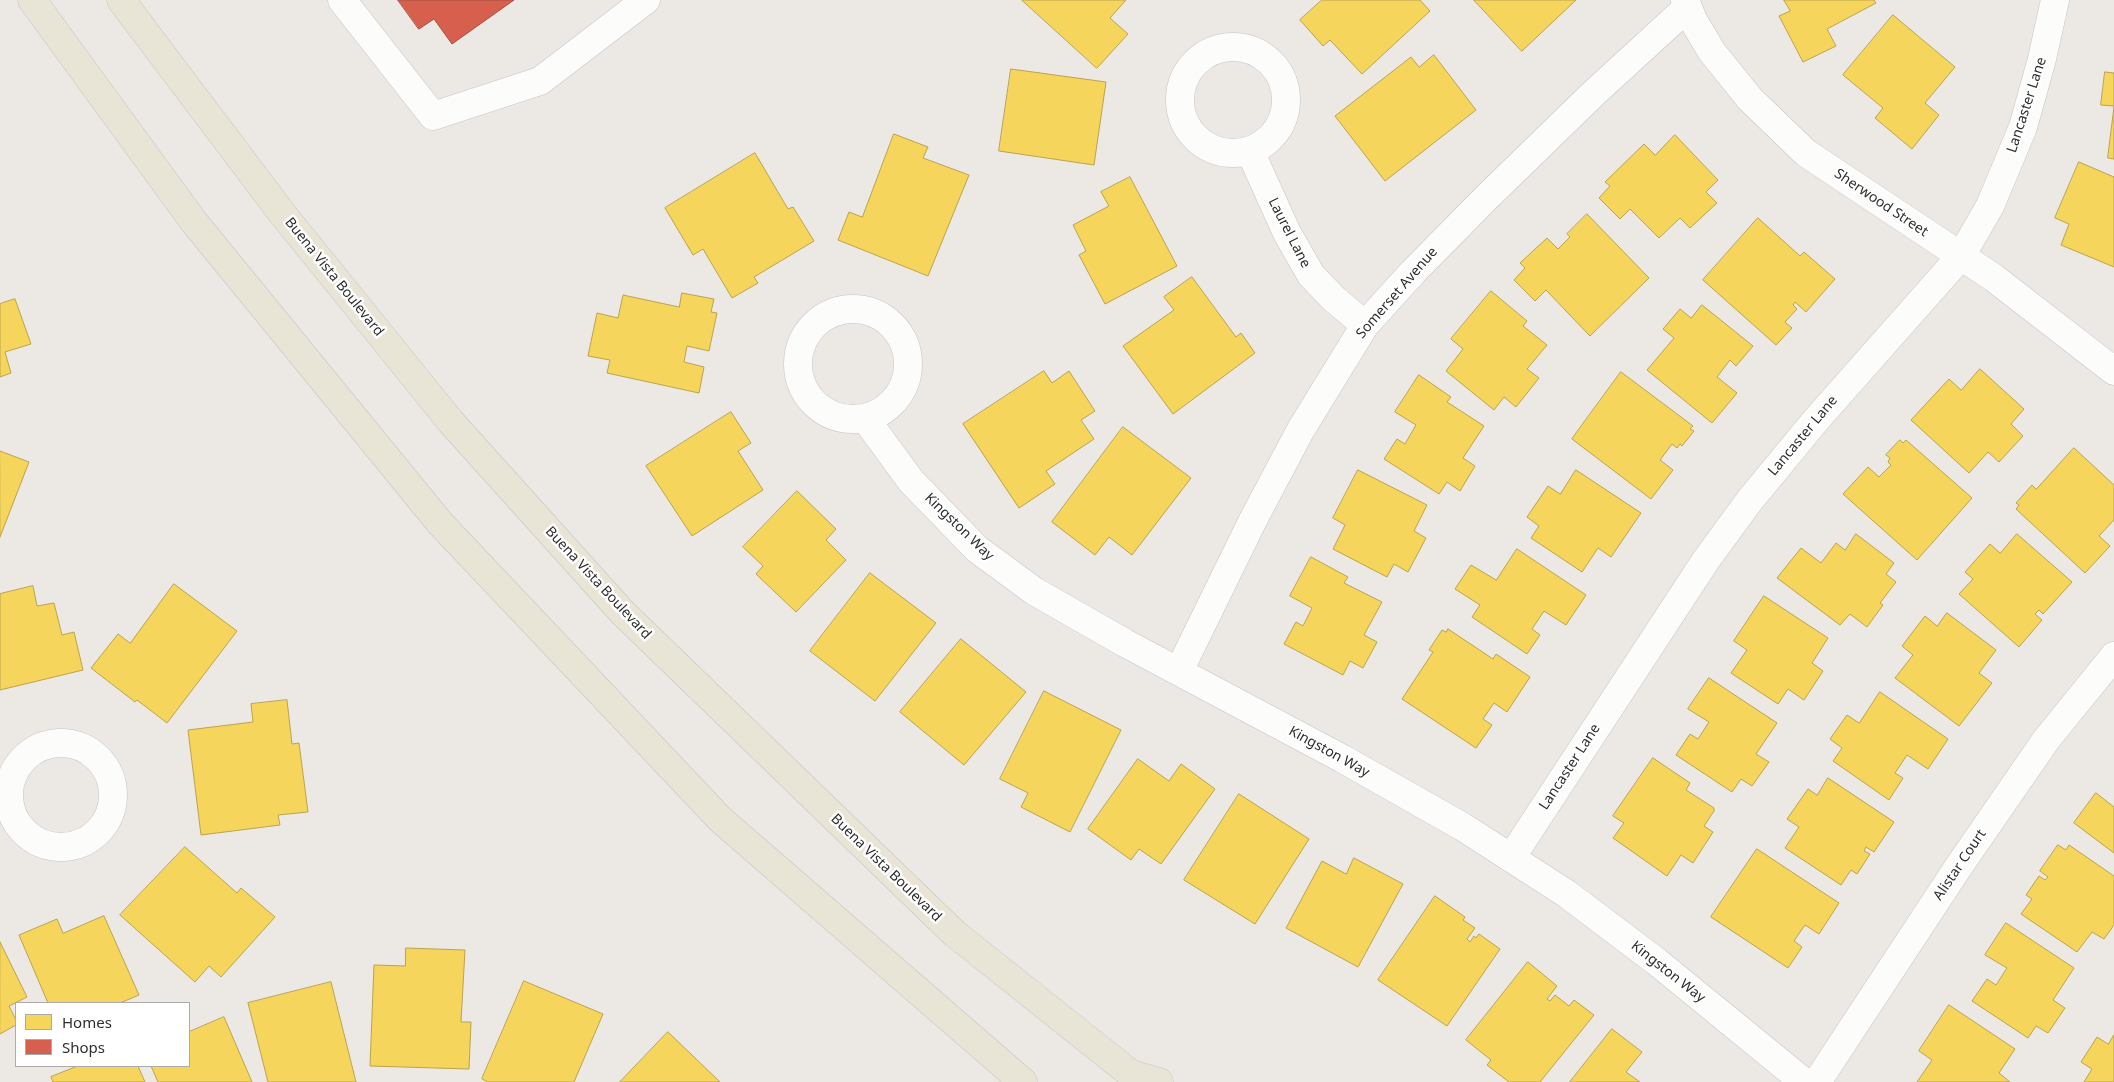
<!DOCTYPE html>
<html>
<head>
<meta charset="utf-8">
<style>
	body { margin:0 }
	#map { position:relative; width:2114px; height:1082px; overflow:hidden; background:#ece8e4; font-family:"Noto Sans",sans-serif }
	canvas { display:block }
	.legend { position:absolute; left:15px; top:1002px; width:175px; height:65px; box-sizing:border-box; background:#fff; border:1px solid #ababab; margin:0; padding:6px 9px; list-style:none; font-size:15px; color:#2e2e2e }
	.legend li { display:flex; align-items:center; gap:10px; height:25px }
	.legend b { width:25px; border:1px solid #ababab }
</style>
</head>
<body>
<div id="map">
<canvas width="2114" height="1082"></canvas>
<ul class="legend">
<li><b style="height:14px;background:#f6d55c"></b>Homes</li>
<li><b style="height:14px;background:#d6604d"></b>Shops</li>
</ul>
</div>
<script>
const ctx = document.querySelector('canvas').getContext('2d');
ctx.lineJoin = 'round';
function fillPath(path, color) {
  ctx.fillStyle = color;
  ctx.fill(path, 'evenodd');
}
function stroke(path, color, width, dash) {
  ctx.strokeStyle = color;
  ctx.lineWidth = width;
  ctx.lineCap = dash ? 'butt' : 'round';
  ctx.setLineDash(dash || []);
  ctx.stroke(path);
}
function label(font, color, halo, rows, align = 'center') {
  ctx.font = font + ' "Noto Sans",sans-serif';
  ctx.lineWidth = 5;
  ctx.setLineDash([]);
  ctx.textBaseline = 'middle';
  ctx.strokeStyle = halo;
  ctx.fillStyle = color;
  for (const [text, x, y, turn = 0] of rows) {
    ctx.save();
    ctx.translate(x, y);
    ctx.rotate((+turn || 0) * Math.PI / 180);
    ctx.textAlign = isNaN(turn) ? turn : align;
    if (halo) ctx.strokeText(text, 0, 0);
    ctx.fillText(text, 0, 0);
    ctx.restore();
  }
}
const homes = new Path2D(`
	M1022,0H1126L1110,18L1128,34L1097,68Z
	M1322,0H1420L1430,11L1362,74L1330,40L1323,46L1300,20Z
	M1474,0H1576L1522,51Z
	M1784,0H1874L1876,3L1827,29L1836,46L1803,62L1779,16L1790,11Z
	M1893,15L1955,67L1925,103L1939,115L1912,149L1875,118L1883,108L1843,75Z
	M1434,55L1476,110L1385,181L1335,116L1411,57L1419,67Z
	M1011,69L1106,82L1094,165L999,151Z
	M2105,72L2114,73V106L2101,105Z
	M2114,107V159L2108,158Z
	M894,134L928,147L923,158L969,175L928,276L838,240L849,212L862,217Z
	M1675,135L1718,180L1706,192L1717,203L1690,228L1680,218L1659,238L1630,209L1620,219L1599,198L1610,186L1605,182L1644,144L1655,155Z
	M755,153L788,209L793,207L814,241L754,277L758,283L732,298L703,249L693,255L665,208Z
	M2079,162L2114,177V267L2061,245L2069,224L2055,218Z
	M1130,177L1177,266L1105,304L1079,255L1086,251L1073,225L1109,206L1101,192Z
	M1587,214L1649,278L1590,336L1546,290L1535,301L1514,280L1525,268L1520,263L1547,238L1558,249L1570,237L1567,234Z
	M1758,218L1800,256L1804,252L1835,279L1806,312L1795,302L1793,305L1797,309L1785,322L1792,328L1776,345L1703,280Z
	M1192,277L1236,337L1241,333L1255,353L1173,414L1123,346L1174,310L1164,297Z
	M1491,291L1527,321L1523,326L1547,345L1527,369L1539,378L1516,407L1504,397L1494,410L1446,371L1463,349L1451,339Z
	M682,293L714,299L711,312L717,313L709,351L687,346L684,362L704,367L699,393L607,373L610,360L588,356L597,313L618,318L623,295L679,307Z
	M15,299L31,344L5,352L11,373L0,377V304Z
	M1702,305L1753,346L1736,366L1730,360L1717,377L1737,393L1712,423L1647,370L1674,338L1663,329L1680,309L1691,318Z
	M1980,369L2024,409L2011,424L2023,436L1999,462L1988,452L1969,473L1911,420L1949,379L1961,390Z
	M1044,371L1052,383L1069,371L1095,411L1081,420L1094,439L1046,471L1055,484L1019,508L963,424Z
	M1621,372L1693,426L1690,429L1694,431L1682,446L1680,444L1677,448L1672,444L1660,460L1673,470L1651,499L1572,439Z
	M1419,375L1451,397L1447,402L1484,426L1463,458L1475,466L1460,491L1447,482L1439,494L1384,459L1397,439L1405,444L1416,425L1395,412Z
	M731,412L751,443L738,451L763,490L692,536L646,466Z
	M1123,427L1191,478L1132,555L1109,537L1095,555L1052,522Z
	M1900,440L1903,443L1906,440L1972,498L1917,560L1843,494L1868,467L1879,477L1891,465L1888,462L1890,458L1886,455Z
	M2074,448L2114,485V520L2099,536L2110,546L2085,573L2016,509L2019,505L2016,503L2032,485L2036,489Z
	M0,451L29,462L0,537Z
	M1358,470L1427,505L1414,531L1426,538L1408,572L1394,564L1387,577L1333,549L1345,525L1333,518Z
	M1576,470L1641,513L1611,557L1598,548L1582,572L1531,538L1539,526L1527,517L1548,486L1560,494Z
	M797,491L836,529L826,540L846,560L796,612L756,574L763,566L743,547Z
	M1856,534L1894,563L1886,574L1896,582L1880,603L1883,605L1867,627L1850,614L1840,625L1777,578L1801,548L1821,563L1836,543L1845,550Z
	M2017,534L2072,582L2043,614L2039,610L2035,614L2042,620L2019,647L1959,594L1973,579L1965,572L1990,544L2000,553Z
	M1517,549L1586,595L1566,625L1544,611L1532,629L1540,635L1527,654L1472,617L1480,605L1455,589L1471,565L1496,580Z
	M1311,557L1348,577L1344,583L1382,602L1364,635L1377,642L1363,668L1350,661L1343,675L1284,644L1296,622L1303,626L1312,608L1290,596Z
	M870,573L936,623L875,701L810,651Z
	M174,584L237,631L167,723L137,700L135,702L91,668L118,634L130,643Z
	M33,586L37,606L54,603L62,635L74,632L83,670L0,690V594Z
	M1764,596L1828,638L1812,663L1823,671L1804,700L1788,689L1778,704L1731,673L1747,650L1734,641Z
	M1947,613L1996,650L1979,673L1992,683L1959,726L1895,678L1913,655L1902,646L1925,616L1937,626Z
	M1448,629L1493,659L1496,654L1530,677L1507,712L1494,703L1483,719L1492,725L1476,748L1402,699L1433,652L1429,650L1442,630L1446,632Z
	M961,639L1026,692L964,765L900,712Z
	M1709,678L1777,723L1756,754L1769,762L1752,786L1741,779L1732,792L1676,755L1690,734L1698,739L1709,722L1688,709Z
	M1044,691L1121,730L1070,832L1021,807L1028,793L1000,779Z
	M1880,692L1948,739L1928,769L1907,755L1895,773L1903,778L1889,800L1833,761L1842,748L1830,739L1847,715L1859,723Z
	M287,700L292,744L299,743L308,812L278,815L280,825L201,835L188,730L253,722L251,704Z
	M1653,758L1690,783L1686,790L1714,808V811L1704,826L1713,832L1693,863L1681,855L1667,876L1613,838L1624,823L1613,816Z
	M1138,759L1169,781L1181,764L1215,789L1161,864L1139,849L1131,860L1088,829Z
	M1828,778L1894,822L1874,852L1866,847L1864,851L1870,854L1857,874L1851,870L1841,885L1785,848L1799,827L1787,819L1808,789L1817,795Z
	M2096,793L2114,807V853L2074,823Z
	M1239,794L1309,839L1255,924L1184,880Z
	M2058,845L2066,850L2069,845L2114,876V925L2104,939L2092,932L2077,952L2021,914L2032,899L2026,895L2039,876L2045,880L2048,877L2040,871Z
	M185,847L237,893L241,888L275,917L221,977L209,966L195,982L120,915Z
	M1757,849L1839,903L1819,934L1805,925L1794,941L1802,947L1788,968L1711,917Z
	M1354,858L1403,884L1358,967L1286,928L1322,861L1346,874Z
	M1435,896L1465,917L1463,920L1475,928L1467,939L1470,942L1474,936L1476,938L1479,934L1500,949L1447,1026L1378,980Z
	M104,916L139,995L120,1003H48L19,935L57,919L63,933Z
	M2006,923L2074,968L2053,1000L2065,1008L2048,1033L2036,1026L2028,1038L1972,1001L1987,979L1996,985L2007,968L1985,955Z
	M0,942L27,997L9,1006L16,1020V1025L0,1034Z
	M406,948L465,950L461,1022H471L469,1069L370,1066L374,965L405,966Z
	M1528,962L1557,986L1547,999L1550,1001L1555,995L1569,1006L1574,1000L1594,1015L1540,1082H1509L1487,1065L1491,1060L1466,1040Z
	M524,981L603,1014L574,1082H488L482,1079Z
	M331,982L356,1082H268L248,1003Z
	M1949,1005L2015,1049L1999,1073L2010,1082H1917L1932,1060L1919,1051Z
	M224,1017L252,1082H158L151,1066H189V1032Z
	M1612,1029L1642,1052L1626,1072L1640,1082H1570Z
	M668,1032L720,1082H620Z
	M2114,1035V1082H2084L2092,1069L2081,1062L2097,1037L2108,1044Z
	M78,1066H138L145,1082H53L51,1077Z`);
const shops = new Path2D(`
	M398,0H514L452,44L434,19L419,29Z`);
const minor = new Path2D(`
	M342,0L433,116L540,81L646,0
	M1685,0L1693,20L1712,52L1750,99L1806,153L1994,278L2114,371
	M1180 100a53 53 0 1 1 106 0a53 53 0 1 1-106 0Z
	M1250,151L1287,233L1311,275L1333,298L1365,325
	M798 364a55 55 0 1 1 110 0a55 55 0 1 1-110 0Z
	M865,418L911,481L977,549L1034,591L1125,643L1343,759L1463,827L1567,894L1657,962L1804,1082
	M1179,671L1253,520L1300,431L1365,325L1413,272L1487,197L1594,93L1688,7
	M9 795a52 52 0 1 1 104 0a52 52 0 1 1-104 0Z
	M1511,858L1706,560L1750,500L1816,420L1961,256L1990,206L2023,127L2042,59L2055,0
	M1817,1082L1959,866L2046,740L2114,656`);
const major = new Path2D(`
	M32,0L194,222L440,523L720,819L1023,1082
	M121,0L281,212L451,422L622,612L954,933L1131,1074L1159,1082`);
const streetNames = [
	["Lancaster Lane",2027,105,-72],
	["Sherwood Street",1881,203,34],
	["Laurel Lane",1289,233,63],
	["Buena Vista Boulevard",334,277,51],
	["Somerset Avenue",1397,293,-49],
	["Lancaster Lane",1803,436,-50],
	["Kingston Way",959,527,44],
	["Buena Vista Boulevard",598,583,47],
	["Kingston Way",1329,752,29],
	["Lancaster Lane",1570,767,-57],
	["Alistar Court",1960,865,-56],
	["Buena Vista Boulevard",886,868,44],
	["Kingston Way",1668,972,38]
];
fillPath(homes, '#f6d55c');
stroke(homes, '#baa34e', 1);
fillPath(shops, '#d6604d');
stroke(shops, '#a45144', 1);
stroke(minor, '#c5c4c5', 29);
stroke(major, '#c6c5c4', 29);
stroke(minor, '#fcfcfb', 28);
stroke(major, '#e8e4d6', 28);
label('14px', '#2e2e2e', '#fff', streetNames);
</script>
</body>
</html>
